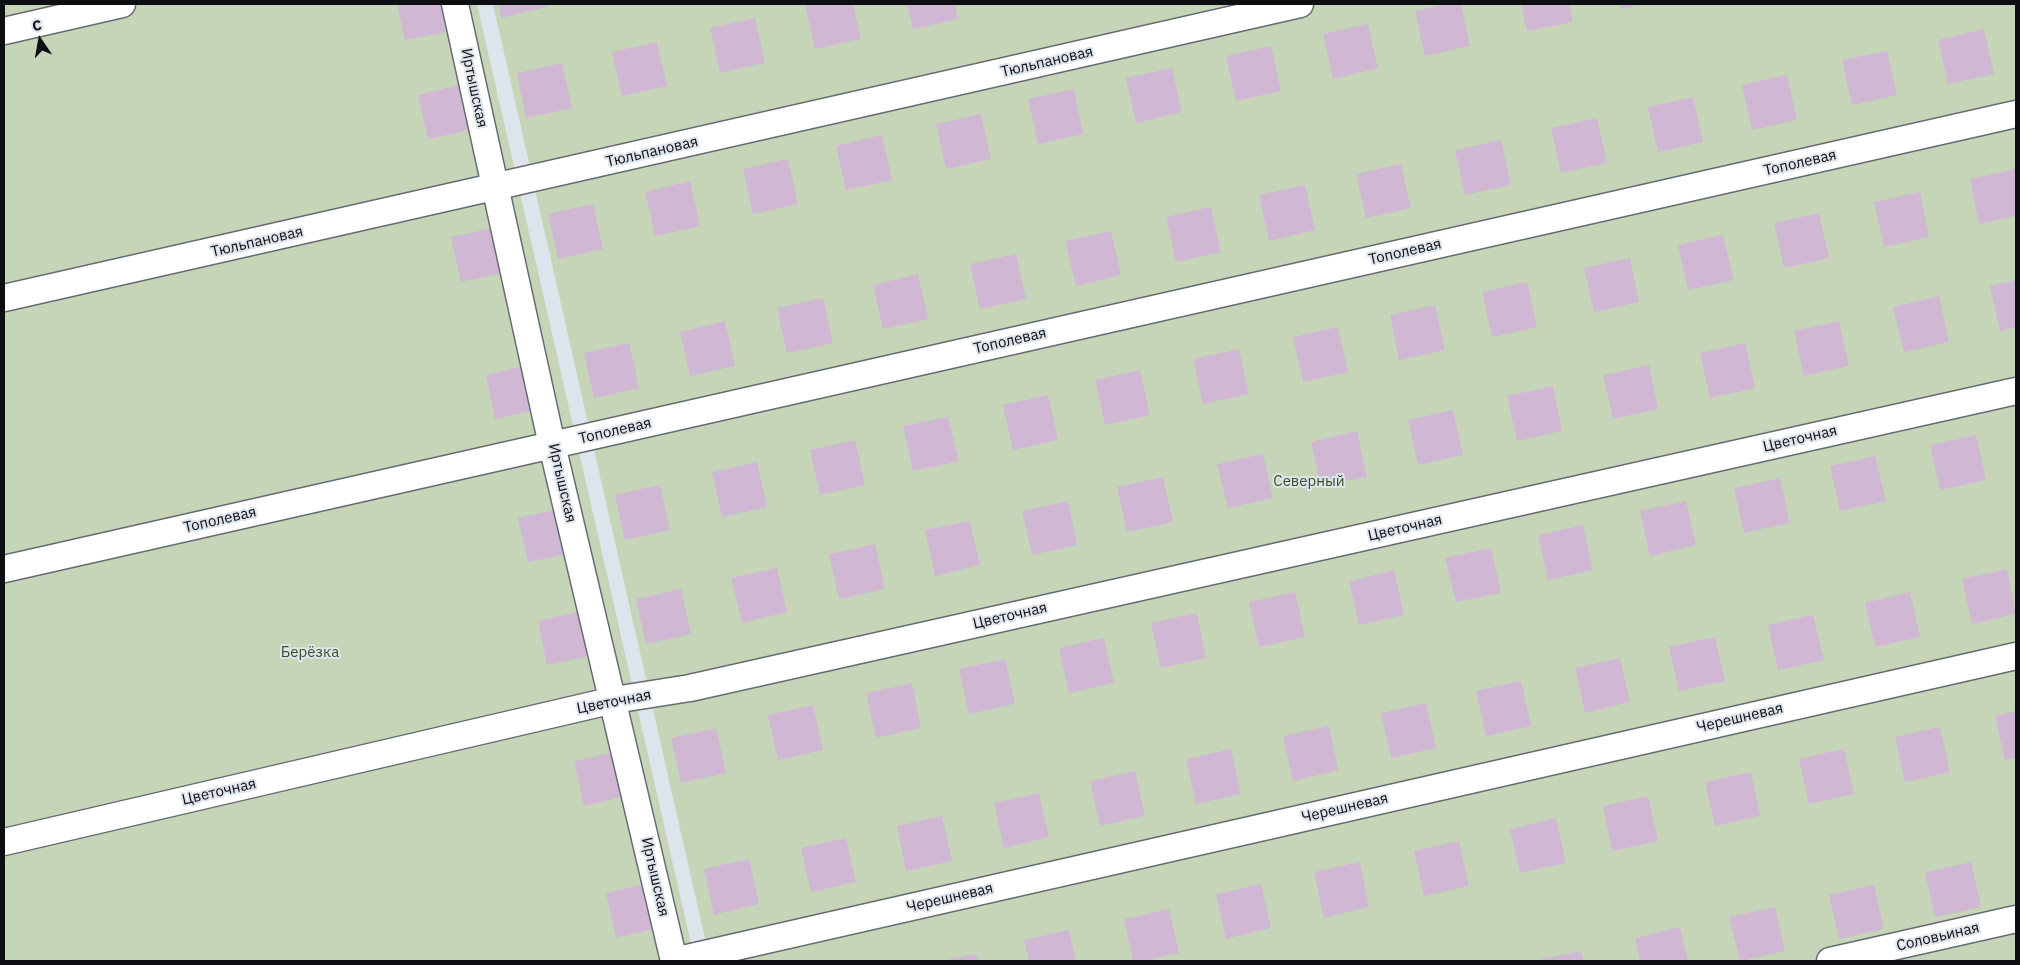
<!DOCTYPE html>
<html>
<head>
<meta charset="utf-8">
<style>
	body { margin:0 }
	#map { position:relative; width:2020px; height:965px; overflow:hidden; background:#dde4eb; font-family:"IBM Plex Sans",sans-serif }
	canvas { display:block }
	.frame { position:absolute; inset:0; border:5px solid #0c0e11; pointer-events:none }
	.north { position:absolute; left:15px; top:15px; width:50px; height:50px; -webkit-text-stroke:4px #dde4eb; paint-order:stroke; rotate:348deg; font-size:14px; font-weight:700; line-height:20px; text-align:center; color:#0c0e11 }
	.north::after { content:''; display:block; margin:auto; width:18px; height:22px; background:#0c0e11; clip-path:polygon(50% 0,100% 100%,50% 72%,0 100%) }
</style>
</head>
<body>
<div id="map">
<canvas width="2020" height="965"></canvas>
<div class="frame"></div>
<div class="north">С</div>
</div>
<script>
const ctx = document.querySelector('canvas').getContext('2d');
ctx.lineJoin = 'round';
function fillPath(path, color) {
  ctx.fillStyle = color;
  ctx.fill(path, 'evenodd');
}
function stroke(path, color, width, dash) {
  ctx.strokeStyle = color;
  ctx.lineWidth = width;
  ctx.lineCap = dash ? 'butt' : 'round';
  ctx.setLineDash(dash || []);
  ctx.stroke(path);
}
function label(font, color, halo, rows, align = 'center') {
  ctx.font = font + ' "IBM Plex Sans",sans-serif';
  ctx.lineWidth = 4;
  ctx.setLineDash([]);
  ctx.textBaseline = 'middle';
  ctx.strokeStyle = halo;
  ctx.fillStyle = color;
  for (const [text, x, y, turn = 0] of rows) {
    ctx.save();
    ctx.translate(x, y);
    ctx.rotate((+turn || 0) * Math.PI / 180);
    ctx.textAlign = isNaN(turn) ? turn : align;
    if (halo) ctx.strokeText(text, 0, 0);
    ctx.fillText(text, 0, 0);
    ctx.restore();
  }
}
const green = new Path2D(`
	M4,4H477L695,961H4Z
	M493,4H2016V961H710Z`);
const building = new Path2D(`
	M397,4H444L450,31L405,40Z
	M498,4H546L547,7L501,18Z
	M809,4H853L861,39L815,49L805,5Z
	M907,4H955L958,19L913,29Z
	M1448,4H1461L1470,46L1425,56L1415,11Z
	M1521,4H1569L1573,22L1527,31Z
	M1620,4H1642V5L1621,9Z
	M755,18L765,63L720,73L710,28Z
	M1368,24L1378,68L1333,79L1323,34Z
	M1984,29L1994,74L1948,84L1938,40Z
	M657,42L667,86L622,96L612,52Z
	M1271,46L1281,91L1236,101L1226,56Z
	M1887,51L1897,95L1852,105L1842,60Z
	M562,63L572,108L526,118L517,73Z
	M1172,68L1182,112L1136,123L1126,78Z
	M1787,75L1797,120L1752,130L1742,85Z
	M464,84L473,129L428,139L418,95Z
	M1074,89L1083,134L1038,144L1028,99Z
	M1693,97L1703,142L1658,152L1648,107Z
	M981,114L991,159L946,169L936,124Z
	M1597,118L1607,163L1561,173L1551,128Z
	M882,135L892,180L846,190L836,146Z
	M1501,140L1511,185L1465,195L1455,150Z
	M788,159L798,204L753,214L743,169Z
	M1401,164L1411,208L1366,218L1356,174Z
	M2015,169L2016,216L1979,224L1970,179Z
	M690,181L700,226L655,236L645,192Z
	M1305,185L1315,230L1269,241L1259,195Z
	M1920,192L1929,237L1884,247L1874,202Z
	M593,204L603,249L558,259L548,214Z
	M1211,207L1221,252L1176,262L1166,217Z
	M1819,213L1829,258L1784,268L1774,223Z
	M497,227L507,272L461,282L451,237Z
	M1111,231L1121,275L1076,286L1065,241Z
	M1723,235L1734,280L1688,290L1678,245Z
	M1016,254L1026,299L980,309L970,264Z
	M1630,258L1639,302L1594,312L1584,268Z
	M918,274L928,319L883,329L873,285Z
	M2016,280V327L2000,331L1990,286Z
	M1527,282L1537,327L1492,337L1482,292Z
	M1939,296L1949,342L1904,352L1893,307Z
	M823,298L833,343L787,353L777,308Z
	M1435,305L1445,350L1399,360L1390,315Z
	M725,321L735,366L690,376L680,332Z
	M1839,321L1849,366L1804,376L1794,331Z
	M1338,327L1348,372L1303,382L1293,337Z
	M629,343L639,388L594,398L584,353Z
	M1745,343L1755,388L1710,398L1700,353Z
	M1239,349L1249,394L1203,404L1193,359Z
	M531,364L541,409L495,419L486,375Z
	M1649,365L1658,409L1613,419L1603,375Z
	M1140,370L1150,415L1105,425L1095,380Z
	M1553,386L1562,431L1517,441L1507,396Z
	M1048,395L1058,440L1013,450L1003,405Z
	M1453,410L1463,455L1418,465L1408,420Z
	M948,417L959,461L913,471L903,426Z
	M1357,431L1367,477L1321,486L1311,442Z
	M1976,435L1986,480L1940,490L1930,445Z
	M855,440L865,485L820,495L810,450Z
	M1263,454L1273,498L1228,508L1217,464Z
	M1875,456L1886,501L1840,511L1830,466Z
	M757,462L767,507L722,517L712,472Z
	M1163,477L1173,522L1127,532L1117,487Z
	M1780,478L1790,523L1744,533L1734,488Z
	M660,485L670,530L625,540L615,495Z
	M1068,501L1077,545L1032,555L1022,511Z
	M1686,501L1696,545L1650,556L1640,511Z
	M564,508L573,553L528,562L518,518Z
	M970,521L980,565L935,576L925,530Z
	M1583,525L1593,570L1548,580L1538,535Z
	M875,544L885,589L839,599L829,554Z
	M1491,548L1501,593L1456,602L1445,558Z
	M777,568L787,612L742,623L731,578Z
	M2007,569L2016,614L1972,624L1962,579Z
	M1394,570L1404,615L1359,625L1349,581Z
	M681,589L691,634L646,644L636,599Z
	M1295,592L1305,637L1259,647L1249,602Z
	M1910,592L1920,637L1875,647L1865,603Z
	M583,611L593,655L547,665L538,621Z
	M1197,613L1206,658L1161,668L1151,623Z
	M1813,615L1824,660L1778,670L1768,625Z
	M1715,637L1725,681L1679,691L1669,647Z
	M1104,638L1114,683L1069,693L1059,648Z
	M1620,658L1630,702L1585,713L1575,668Z
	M1005,659L1015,704L969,714L959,669Z
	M1521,681L1531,726L1486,736L1476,691Z
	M912,683L921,728L876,738L866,693Z
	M1426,703L1436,748L1391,758L1381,713Z
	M813,705L823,750L778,760L768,715Z
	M2016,711V758L2005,760L1995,716Z
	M1329,726L1338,770L1293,781L1283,736Z
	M1940,727L1950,772L1905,782L1895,737Z
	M716,728L726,773L681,783L671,738Z
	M1231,749L1241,794L1196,804L1186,759Z
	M1844,749L1854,794L1809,804L1799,759Z
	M620,751L629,795L584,806L574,761Z
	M1135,771L1145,816L1100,826L1090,781Z
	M1751,772L1760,816L1715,826L1705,782Z
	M1039,793L1049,837L1004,848L994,803Z
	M1648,796L1658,841L1612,851L1603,806Z
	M942,816L952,861L906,871L897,826Z
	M1556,818L1566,863L1520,873L1510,829Z
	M846,838L856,882L811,892L801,848Z
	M1459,841L1469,886L1424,896L1414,851Z
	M749,859L759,904L714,915L704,869Z
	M1360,862L1369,907L1324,918L1314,872Z
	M1971,862L1981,907L1935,917L1925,872Z
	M651,883L661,927L616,938L606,893Z
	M1261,884L1271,928L1226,939L1216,894Z
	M1874,885L1884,929L1839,939L1829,895Z
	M1775,907L1785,951L1740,961L1729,917Z
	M1169,909L1179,953L1144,961H1133L1124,919Z
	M1680,927L1688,961H1640L1635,938Z
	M1069,930L1076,961H1029L1024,940Z
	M1581,951L1584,961H1538V960Z
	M976,954L978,961H945V960Z`);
const minor = new Path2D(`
	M455,4L552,445L674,961
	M4,31L122,4
	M4,298L1300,4
	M4,569L2016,114
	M4,842L614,700L690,688L2016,391
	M674,961L2016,656
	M1830,961L2016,919`);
const streetNames = [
	["Тюльпановая",1047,62,-13],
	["Иртышская",474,88,78],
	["Тюльпановая",652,152,-13],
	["Тополевая",1800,163,-13],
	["Тюльпановая",257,242,-13],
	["Тополевая",1405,252,-13],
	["Тополевая",1010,341,-13],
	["Тополевая",615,431,-13],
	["Цветочная",1800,439,-13],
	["Иртышская",562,483,77],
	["Тополевая",220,520,-13],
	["Цветочная",1405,528,-13],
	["Цветочная",1010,616,-13],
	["Цветочная",614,702,-11],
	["Черешневая",1740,718,-13],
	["Цветочная",219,792,-13],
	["Черешневая",1345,808,-13],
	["Иртышская",655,877,77],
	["Черешневая",950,898,-13],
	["Соловьиная",1938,937,-13]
];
const parkNames = [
	["Северный",1309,482],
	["Берёзка",310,653]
];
fillPath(green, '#c6d5b8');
fillPath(building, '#d0b8d4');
stroke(minor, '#656c72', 29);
stroke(minor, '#fff', 26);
label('15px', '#0c0e11', '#dde4eb', streetNames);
label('15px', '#3a4f21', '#dde4eb', parkNames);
</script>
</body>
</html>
